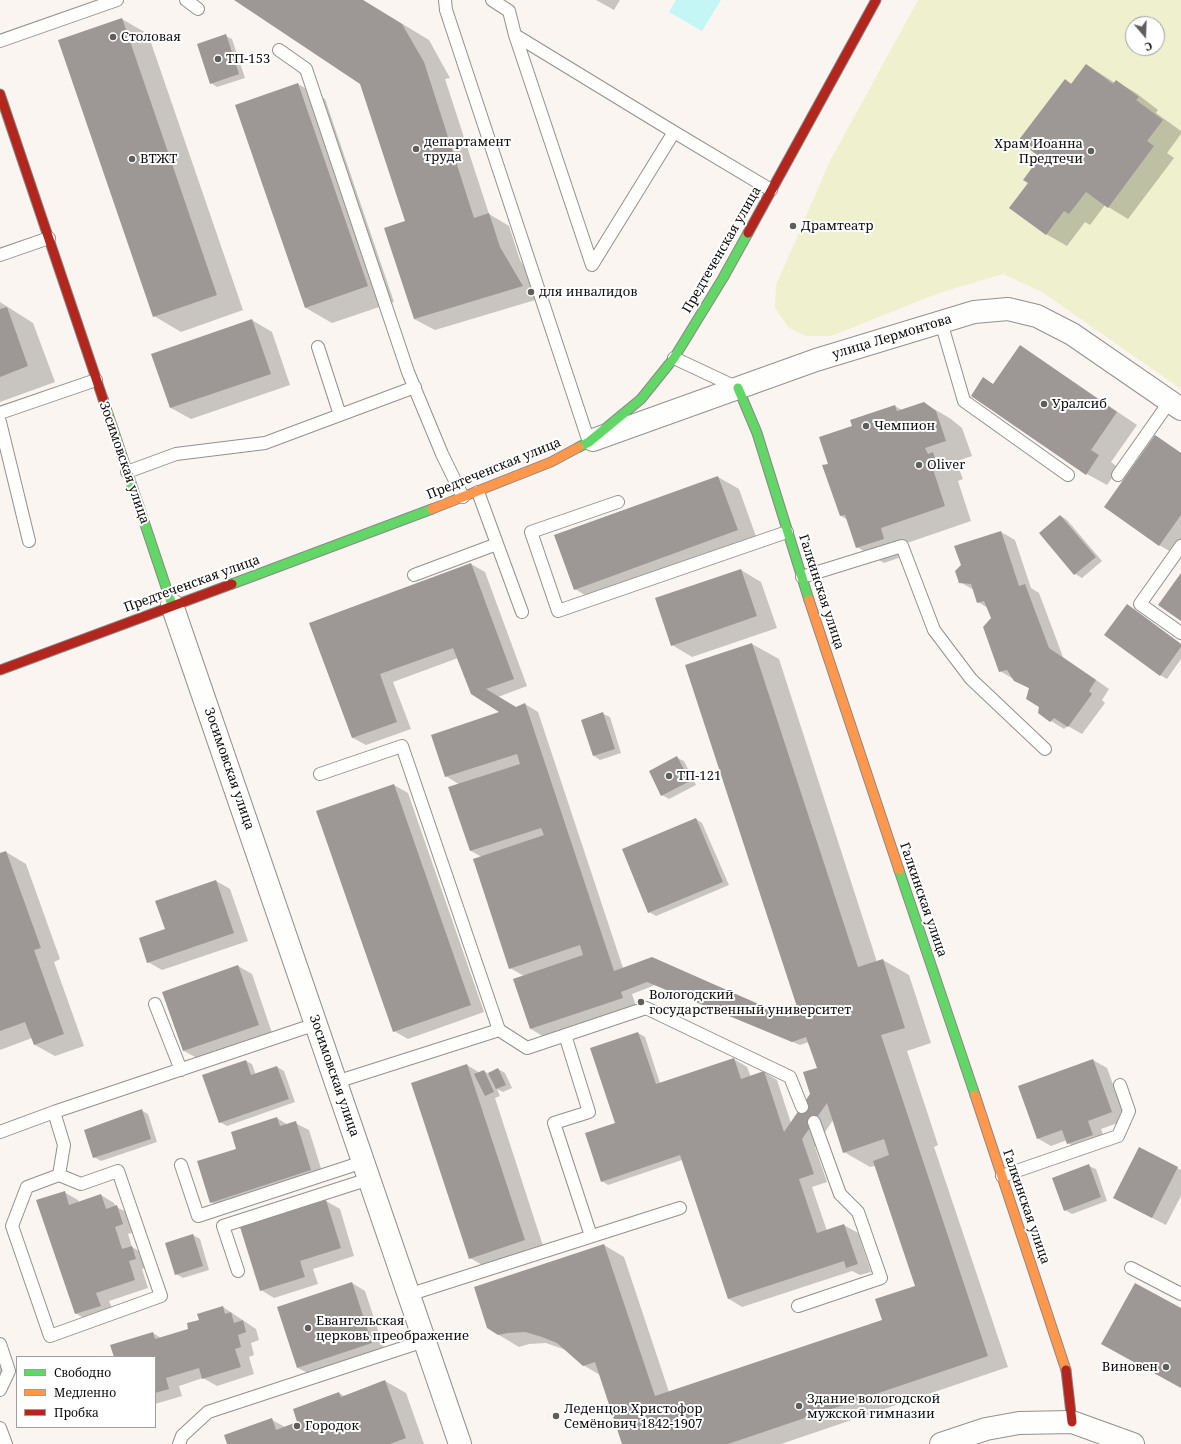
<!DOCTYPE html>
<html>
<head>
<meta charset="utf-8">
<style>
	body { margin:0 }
	#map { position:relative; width:1181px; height:1444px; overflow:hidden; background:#faf5f0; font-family:"Noto Serif",serif }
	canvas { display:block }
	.legend { position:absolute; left:16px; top:1356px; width:140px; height:72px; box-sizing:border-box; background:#fff; border:1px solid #9e9e9e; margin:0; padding:5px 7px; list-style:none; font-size:12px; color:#0c0c0c }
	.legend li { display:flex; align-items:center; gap:8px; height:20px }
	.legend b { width:20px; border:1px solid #9e9e9e }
	.north { position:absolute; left:1125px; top:16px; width:40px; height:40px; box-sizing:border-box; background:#fff; border:1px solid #9e9e9e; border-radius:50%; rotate:161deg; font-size:11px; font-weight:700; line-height:16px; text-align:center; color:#0c0c0c }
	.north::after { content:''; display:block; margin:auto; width:14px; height:18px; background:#5f5e5c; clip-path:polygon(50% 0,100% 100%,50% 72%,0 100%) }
</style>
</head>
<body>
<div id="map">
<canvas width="1181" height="1444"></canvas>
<ul class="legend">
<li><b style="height:5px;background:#63d668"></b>Свободно</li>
<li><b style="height:5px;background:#ff974d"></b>Медленно</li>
<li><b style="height:5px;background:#b3261e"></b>Пробка</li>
</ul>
<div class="north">С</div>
</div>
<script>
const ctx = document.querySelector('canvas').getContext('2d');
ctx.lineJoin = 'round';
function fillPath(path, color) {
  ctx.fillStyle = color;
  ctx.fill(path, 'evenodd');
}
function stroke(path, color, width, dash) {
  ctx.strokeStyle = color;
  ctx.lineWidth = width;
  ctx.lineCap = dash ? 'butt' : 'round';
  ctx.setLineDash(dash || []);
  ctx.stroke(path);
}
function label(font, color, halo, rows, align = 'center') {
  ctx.font = font + ' "Noto Serif",serif';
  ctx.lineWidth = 4;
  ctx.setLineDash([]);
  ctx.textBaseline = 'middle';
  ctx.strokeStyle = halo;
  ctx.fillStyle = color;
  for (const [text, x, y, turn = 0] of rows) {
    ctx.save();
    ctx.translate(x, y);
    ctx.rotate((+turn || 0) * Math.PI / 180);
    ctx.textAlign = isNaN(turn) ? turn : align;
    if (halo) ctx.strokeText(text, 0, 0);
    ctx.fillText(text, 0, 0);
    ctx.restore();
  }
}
const green = new Path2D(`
	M918,0H1181V389L1042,292L1003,274L939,293L831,336H806L789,328L775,308L776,285L830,161ZM1133,24H1157V48H1133Z`);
const water = new Path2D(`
	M676,0H721L702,31L669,12Z`);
const shadow = new Path2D(`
	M236,0H363L429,40L450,78L445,79L489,214L509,226L520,260L542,298L435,330L414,319L406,222L361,83Z
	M596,0H620L614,10Z
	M122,19L148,34L243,310L181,332L154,316Z
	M226,36L232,39L245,78L217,87L211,83Z
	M1087,65L1115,83L1116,81L1136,93L1158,110L1156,113L1181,131V134L1167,153L1174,158L1128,219L1105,205L1090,225L1085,222L1067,246L1046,234L1029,183L1041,157L1065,80L1072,84Z
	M298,84L325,99L394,302L332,323L306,308Z
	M0,302L33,323L55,382L0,402Z
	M252,320L272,332L290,385L191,419L171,408L153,354Z
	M1020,347L1040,359L1137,425L1111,462L1119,468L1107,485L1087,474L984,379L994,385Z
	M924,403L951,419L962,428L972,456L951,463L959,469L963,479L958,481L971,521L907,543L910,554L884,563L857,547L848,520L841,516L830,464L853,426L895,406L902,410Z
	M1156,436L1181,453V541L1173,553L1159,545Z
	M718,477L739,489L758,542L595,601L575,589L556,535Z
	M1061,516L1067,520L1102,561L1082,578L1075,574L1040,533Z
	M1001,532L1015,540L1031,588L1039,593L1063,657L1109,689L1102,700L1105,703L1082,734L1068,726L1064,729L1051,721L1030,689L1000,671L992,618L988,608L978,602L974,590L960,582Z
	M471,564L485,572L527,686L498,697L516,708L525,704L538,712L623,968L788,1018L800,1013L752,644L779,659L877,962L883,960L909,975L931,1043L907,1051L938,1145L934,1147L1008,1367L781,1444H623L600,1375L583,1365L566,1350L546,1343L529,1344L519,1347L499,1335L604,1245L624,1257L669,1392L883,1320L916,1287L875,1166L870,1167L844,1152L833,1120L815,1147L827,1182L812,1187L827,1231L844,1225L858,1233L871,1272L860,1275L852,1271L742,1307L729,1299L682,1160L608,1185L602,1181L638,1033L645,1037L660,1083L734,1059L747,1067L751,1077L764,1072L777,1080L791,1123L812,1093L818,1069L809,1042L800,1045L655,985L632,994L636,1006L544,1037L531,1029L524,976L510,968L482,857L471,851L460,785L446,776L501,712L458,658L393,682L411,729L366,745L353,738L311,623Z
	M741,570L761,582L777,628L692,657L672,645Z
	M1134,609L1181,644V659L1167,679L1160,675Z
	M603,714L610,717L621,753L600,760L594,756L582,720Z
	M677,758L684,761L696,785L669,799L662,795Z
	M394,785L408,793L484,1012L408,1039L394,1031Z
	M696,819L702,823L729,885L656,916L649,912Z
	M6,852L26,864L60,959L54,962L84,1046L55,1056L35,1045L32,1038L0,1050V854Z
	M216,881L230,889L248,941L162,970L148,962L166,930Z
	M238,966L252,974L272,1033L197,1058L184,1051Z
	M1093,1060L1107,1068L1126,1120L1101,1129L1106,1143L1082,1151L1068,1143L1067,1140L1051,1146L1037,1138Z
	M246,1061L252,1064L256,1075L277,1067L284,1071L295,1102L227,1126L220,1122Z
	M467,1065L480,1073L484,1071L489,1074L498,1069L505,1073L512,1088L503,1092L497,1089L500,1096L495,1098L545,1252L491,1270L470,1258Z
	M141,1110L148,1114L157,1142L101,1161L94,1157Z
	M277,1118L288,1125L295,1123L309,1130L324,1178L225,1210L211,1202L238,1149Z
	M1140,1148L1181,1170V1196L1166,1225L1127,1205Z
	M1089,1166L1096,1169L1107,1201L1072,1214L1065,1210Z
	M64,1192L78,1200L79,1203L101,1195L114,1203L116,1207L131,1214L137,1231L128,1234L132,1247L146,1255L149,1266L142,1269L148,1288L109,1301L114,1313L89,1321L75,1313Z
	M326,1201L340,1209L354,1256L313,1269L318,1284L274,1298L261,1290Z
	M193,1235L200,1239L209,1270L183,1278L176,1274Z
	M352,1283L365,1291L385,1351L312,1375L298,1368Z
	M223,1307L256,1329L259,1340L251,1343L254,1355L249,1357L254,1374L217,1386L203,1378L179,1386L182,1396L155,1404V1357H115L153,1333L161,1338L190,1330L200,1320Z
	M0,1358L6,1374L0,1376Z
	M385,1381L406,1393L424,1444H228L272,1420L285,1427L299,1422L339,1393L344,1396Z`);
const building = new Path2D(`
	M234,0H363L402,24L424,62L474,218L489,213L500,247L523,286L414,319L384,228L405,221L360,84Z
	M122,18L217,295L153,317L58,40Z
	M226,34L239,74L210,84L197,44Z
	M1086,64L1113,84L1116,80L1139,97L1136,100L1163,120L1147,141L1154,146L1108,208L1086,192L1069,214L1064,211L1046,235L1009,208L1028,183L1023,180L1040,157L1018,141L1065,79L1071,84Z
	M298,83L368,286L305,308L235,105Z
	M7,307L28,366L0,377V309Z
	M252,319L271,374L170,408L151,354Z
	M1020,345L1117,412L1091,450L1099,455L1086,475L971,396L983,377L993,384Z
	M924,402L936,411L946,441L925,448L928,454L933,452L937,464L932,466L945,506L881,528L884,539L856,548L845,515L840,516L822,465L828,464L819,437L852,426L850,420L895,405L897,411Z
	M1155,435L1181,453V515L1159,546L1104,507Z
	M718,476L738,530L574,590L554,535Z
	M1060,515L1096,557L1074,575L1039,533Z
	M1001,531L1019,586L1025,584L1049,648L1096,680L1089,691L1092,694L1068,727L1054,718L1050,722L1038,713L1039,707L1026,699L1029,688L1014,681L1007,670L999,672L983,627L991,618L984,601L977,603L971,584L959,583L955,571L961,565L954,546Z
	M471,563L514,679L486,689L516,707L525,703L614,971L652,957L788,1017L799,1013L685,665L752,643L858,967L883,959L905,1028L881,1035L988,1356L728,1444H622L595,1362L583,1366L557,1343L542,1337L525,1332L508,1333L498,1335L487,1328L474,1287L604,1244L655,1396L882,1320L875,1299L915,1286L873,1161L889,1155L884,1139L843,1153L827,1103L802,1139L814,1174L799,1179L817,1233L844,1224L858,1264L846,1268L844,1261L728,1299L680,1155L601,1182L585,1133L615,1123L590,1048L638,1032L656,1084L734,1058L741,1079L764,1071L784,1132L810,1094L803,1072L817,1068L806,1037L792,1042L647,982L621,992L623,998L530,1029L513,979L583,955L580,945L509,969L473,859L544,835L541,828L470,851L448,787L520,764L517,754L445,777L431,735L499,712L471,694L453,648L380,674L397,722L352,738L309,623Z
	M741,569L757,616L671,646L655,598Z
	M1181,573V621L1158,605Z
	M1127,604L1181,644V647L1160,676L1104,635Z
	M603,712L615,749L593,756L581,720Z
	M677,756L690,781L661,796L649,771Z
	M394,784L471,1005L393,1032L316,811Z
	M696,818L723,882L648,913L622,849Z
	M6,851L41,948L34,950L64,1034L34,1045L25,1022L0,1031V853Z
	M216,880L234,933L147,963L139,938L165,929L155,901Z
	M238,965L259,1025L183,1051L162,992Z
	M1093,1059L1112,1112L1088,1121L1093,1135L1067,1144L1062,1130L1037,1139L1018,1086Z
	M246,1060L251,1075L277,1066L289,1099L219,1123L202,1075Z
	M467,1064L525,1240L469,1259L411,1083Z
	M498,1068L506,1085L496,1089L488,1073Z
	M484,1070L494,1092L485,1096L474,1074Z
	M142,1109L151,1139L93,1158L84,1130Z
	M277,1117L280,1126L296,1121L311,1170L210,1203L197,1161L236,1149L231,1132Z
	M1139,1147L1178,1167L1152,1218L1113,1198Z
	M1089,1164L1101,1197L1064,1211L1052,1178Z
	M65,1191L69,1205L101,1194L106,1209L117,1205L123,1224L115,1227L122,1249L132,1246L136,1259L129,1261L135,1280L96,1293L101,1306L75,1314L36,1200Z
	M326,1200L341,1248L300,1261L305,1277L260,1291L240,1227Z
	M193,1234L203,1266L175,1275L165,1243Z
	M352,1282L372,1343L297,1368L277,1307Z
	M1135,1283L1181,1308V1388L1101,1344Z
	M223,1306L225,1314L231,1312L234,1323L243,1320L246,1332L238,1335L241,1347L235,1349L241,1367L202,1379L199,1368L166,1378L169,1389L155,1393V1357H114L110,1345L153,1332L155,1339L188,1329L187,1323L199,1320L197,1314Z
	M385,1380L406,1438L390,1444H227L224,1435L272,1418L276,1430L297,1422L293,1409L339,1392L341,1397Z`);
const lane = new Path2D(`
	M186,0L198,9
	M445,0L446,10L589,442
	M492,0L509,11L515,35L592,265L674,132
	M515,35L674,132L771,190
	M0,41L117,0
	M279,50L306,69L408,372L442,454L463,497
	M0,255L49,238
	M941,322L964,401L1068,475
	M318,347L340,415
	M674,358L738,388
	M0,413L96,380
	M0,422L29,541
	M127,472L176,454L265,443L415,387
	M1118,475L1170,401
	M478,492L522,612
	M618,502L531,532L558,611L787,532
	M1181,546L1140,604L1181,633
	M414,575L497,544
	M802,577L902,546L934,630L971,679L1045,749
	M320,774L402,746L499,1030L336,1082
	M155,1004L181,1070
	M499,1030L527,1048L646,1008L790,1077L802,1107
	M565,1035L589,1112L554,1123L591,1236
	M0,1132L54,1112
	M181,1165L198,1216L363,1162
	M118,1171L161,1296L50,1336L12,1226L27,1187L59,1175L81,1184Z
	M59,1175L64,1145L54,1112L316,1024
	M1002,1176L1118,1136L1129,1111L1120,1085
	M1131,1268L1181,1294
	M238,1271L223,1226L369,1179
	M408,1295L680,1208
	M798,1306L881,1278L858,1212L840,1194L814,1122
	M0,1344L9,1371L0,1390
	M0,1428L6,1444
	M179,1444L182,1436L208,1412L424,1341`);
const street = new Path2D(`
	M593,440L816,360L974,312L1008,309L1037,316L1072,334L1181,409
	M172,605L460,1444
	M941,1444L986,1429L1019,1423L1072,1422L1133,1444`);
const fast = new Path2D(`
	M738,388L757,433L809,600
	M103,399L172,605
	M579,447L589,442L641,399L674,358L723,278L748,233
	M232,584L432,509
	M899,870L975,1095`);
const slow = new Path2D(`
	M432,509L551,462L579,447
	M809,600L899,870
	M975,1095L1066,1370`);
const jam = new Path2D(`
	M0,94L103,399
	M748,233L876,0
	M0,670L232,584
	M1066,1370L1072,1422`);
const markers = [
	[113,37,4,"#5f5e5c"],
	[218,59,4,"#5f5e5c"],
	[416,149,4,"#5f5e5c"],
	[1091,151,4,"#5f5e5c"],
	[132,159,4,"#5f5e5c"],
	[793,226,4,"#5f5e5c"],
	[531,292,4,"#5f5e5c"],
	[1044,404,4,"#5f5e5c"],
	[866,426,4,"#5f5e5c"],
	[919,465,4,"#5f5e5c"],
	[669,776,4,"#5f5e5c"],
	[641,1002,4,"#5f5e5c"],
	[308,1328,4,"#5f5e5c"],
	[1166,1367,4,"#5f5e5c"],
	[799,1406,4,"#5f5e5c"],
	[556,1416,4,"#5f5e5c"],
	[297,1426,4,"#5f5e5c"]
];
const poiNames = [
	["Столовая",121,37],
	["ТП-153",226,59],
	["департамент",424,142],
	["труда",424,157],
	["Храм Иоанна",1083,144,"right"],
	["Предтечи",1083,159,"right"],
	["ВТЖТ",140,159],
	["Драмтеатр",801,226],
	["для инвалидов",539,292],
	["Уралсиб",1052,404],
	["Чемпион",874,426],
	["Oliver",927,465],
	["ТП-121",677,776],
	["Вологодский",649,995],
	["государственный университет",649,1010],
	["Евангельская",316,1321],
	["церковь преображение",316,1336],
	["Виновен",1158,1367,"right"],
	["Здание вологодской",807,1399],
	["мужской гимназии",807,1414],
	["Леденцов Христофор",564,1409],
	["Семёнович 1842-1907",564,1424],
	["Городок",305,1426]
];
const streetNames = [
	["Предтеченская улица",722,250,-60],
	["улица Лермонтова",892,337,-17],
	["Зосимовская улица",124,463,71],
	["Предтеченская улица",494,469,-22],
	["Предтеченская улица",192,584,-20],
	["Галкинская улица",821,592,72],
	["Зосимовская улица",229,769,71],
	["Галкинская улица",923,900,71],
	["Зосимовская улица",334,1076,71],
	["Галкинская улица",1026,1207,71]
];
fillPath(green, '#eef0ce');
fillPath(water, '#c4f6f6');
fillPath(shadow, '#0003');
fillPath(building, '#9d9896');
stroke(lane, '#93918f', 14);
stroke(street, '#93918f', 24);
stroke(fast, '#8a8885', 11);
stroke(slow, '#8a8885', 11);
stroke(jam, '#8a8885', 11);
stroke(lane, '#fefefd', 12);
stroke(street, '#fefefd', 22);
stroke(fast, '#63d668', 9);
stroke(slow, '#ff974d', 9);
stroke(jam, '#b3261e', 9);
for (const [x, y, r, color] of markers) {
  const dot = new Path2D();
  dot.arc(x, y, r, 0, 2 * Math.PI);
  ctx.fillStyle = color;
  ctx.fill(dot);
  stroke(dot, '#fff', 1.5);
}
label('13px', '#0c0c0c', '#fff', poiNames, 'left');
label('13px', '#0c0c0c', '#fff', streetNames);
</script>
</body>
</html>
